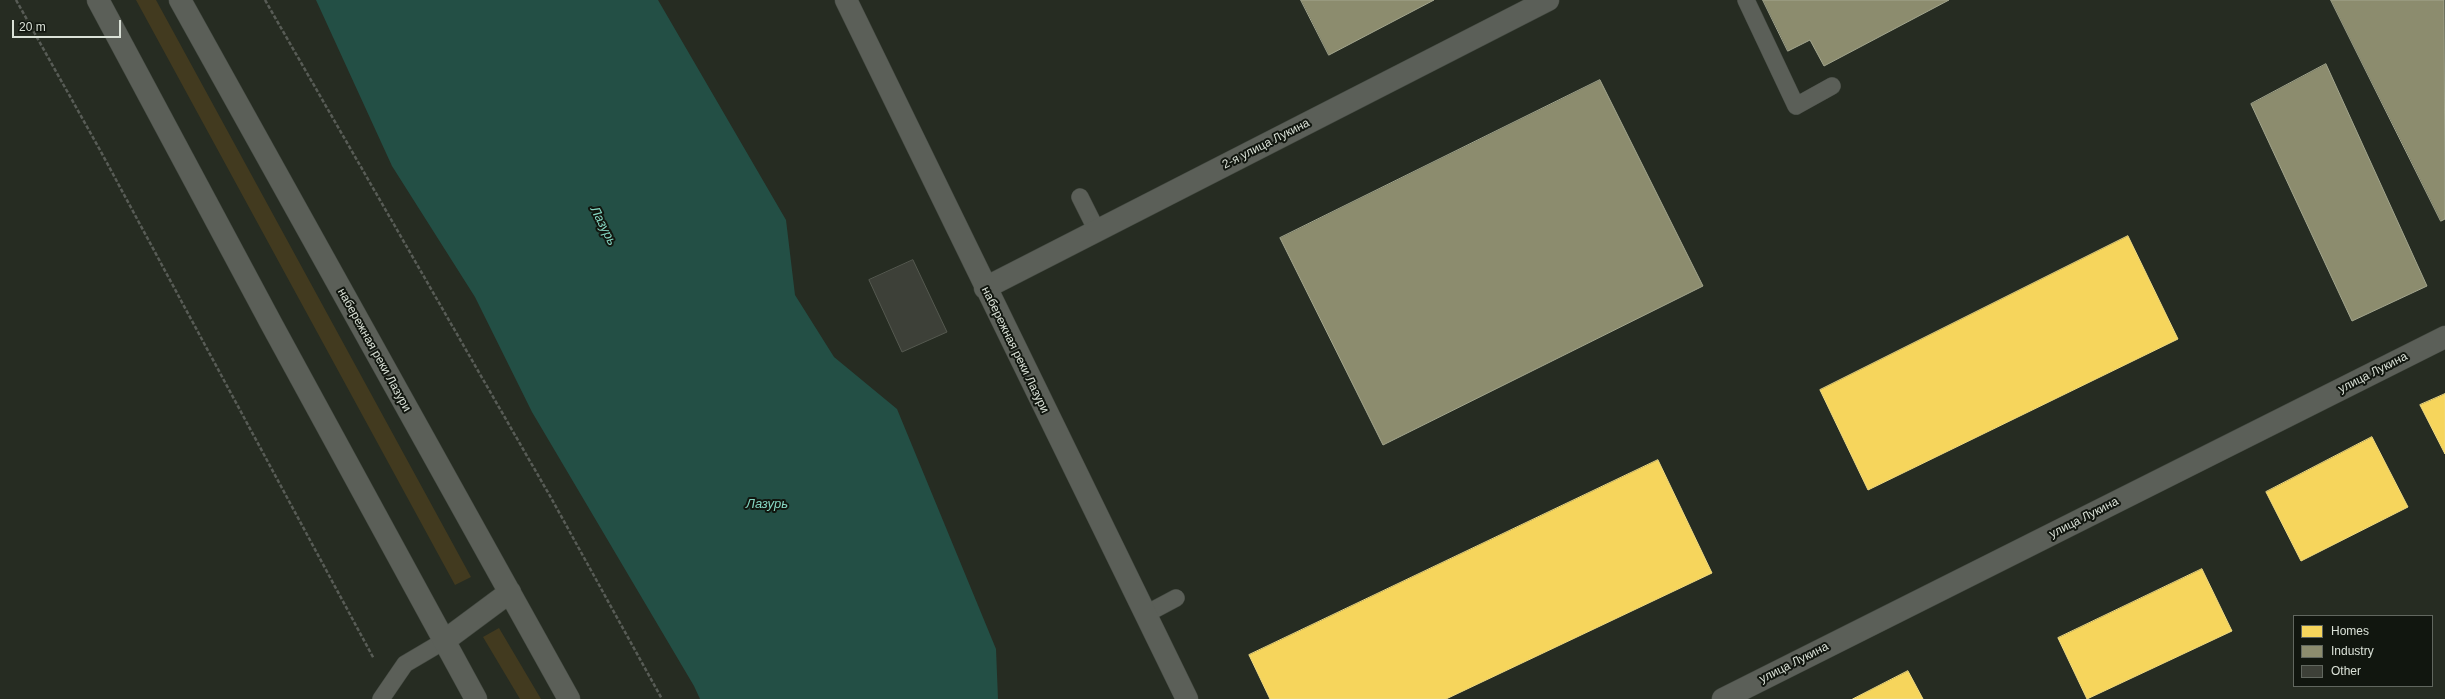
<!DOCTYPE html>
<html>
<head>
<meta charset="utf-8">
<style>
	body { margin:0 }
	#map { position:relative; width:2445px; height:699px; overflow:hidden; background:#262c22; font-family:Helvetica,sans-serif }
	canvas { display:block }
	.legend { position:absolute; left:2293px; top:615px; width:140px; height:72px; box-sizing:border-box; background:#11160f; border:1px solid #61675f; margin:0; padding:5px 7px; list-style:none; font-size:12px; color:#dae1d7 }
	.legend li { display:flex; align-items:center; gap:8px; height:20px }
	.legend b { width:20px; border:1px solid #61675f }
	.scale { position:absolute; left:12px; top:20px; width:109px; height:18px; box-sizing:border-box; border:2px solid #dae1d7; border-top:0; padding-left:5px; font-size:12px; line-height:14px; white-space:nowrap; color:#dae1d7; -webkit-text-stroke:3px #11160f; paint-order:stroke }
</style>
</head>
<body>
<div id="map">
<canvas width="2445" height="699"></canvas>
<ul class="legend">
<li><b style="height:11px;background:#f6d55c"></b>Homes</li>
<li><b style="height:11px;background:#8c8c6e"></b>Industry</li>
<li><b style="height:11px;background:#3d4038"></b>Other</li>
</ul>
<div class="scale">20 m</div>
</div>
<script>
const ctx = document.querySelector('canvas').getContext('2d');
ctx.lineJoin = 'round';
function fillPath(path, color) {
  ctx.fillStyle = color;
  ctx.fill(path, 'evenodd');
}
function stroke(path, color, width, dash) {
  ctx.strokeStyle = color;
  ctx.lineWidth = width;
  ctx.lineCap = dash ? 'butt' : 'round';
  ctx.setLineDash(dash || []);
  ctx.stroke(path);
}
function label(font, color, halo, rows, align = 'center') {
  ctx.font = font + ' Helvetica,sans-serif';
  ctx.lineWidth = 4;
  ctx.setLineDash([]);
  ctx.textBaseline = 'middle';
  ctx.strokeStyle = halo;
  ctx.fillStyle = color;
  for (const [text, x, y, turn = 0] of rows) {
    ctx.save();
    ctx.translate(x, y);
    ctx.rotate((+turn || 0) * Math.PI / 180);
    ctx.textAlign = isNaN(turn) ? turn : align;
    if (halo) ctx.strokeText(text, 0, 0);
    ctx.fillText(text, 0, 0);
    ctx.restore();
  }
}
const green = new Path2D(`
	M136,0H156L471,577L455,585Z
	M499,628L541,699H520L483,637Z`);
const water = new Path2D(`
	M316,0H658L786,220L795,295L834,357L897,409L996,649L998,699H700L694,686L532,412L475,297L392,166Z`);
const homes = new Path2D(`
	M2128,236L2178,339L1868,490L1820,390Z
	M2445,394V454L2420,405Z
	M2372,437L2408,507L2301,561L2266,492Z
	M1658,460L1712,573L1446,699H1270L1249,655Z
	M2202,569L2232,631L2087,699L2058,638Z
	M1908,671L1923,699H1853Z`);
const industry = new Path2D(`
	M1301,0H1434L1329,55Z
	M1763,0H1949L1824,66L1810,40L1788,51Z
	M2331,0H2444L2445,219L2441,221Z
	M2326,64L2427,286L2352,321L2251,104Z
	M1600,80L1703,286L1383,445L1280,238Z`);
const building = new Path2D(`
	M913,260L947,332L902,352L869,280Z`);
const path = new Path2D(`
	M16,0L100,150L374,659
	M265,0L550,496L662,699`);
const service = new Path2D(`
	M1746,0L1796,106L1832,86
	M1080,197L1097,231
	M1146,614L1176,598
	M381,699L405,664L444,641`);
const minor = new Path2D(`
	M846,0L1187,699
	M985,288L1548,0
	M1723,699L2445,337`);
const secondary = new Path2D(`
	M98,0L272,325L476,699
	M180,0L569,699
	M444,641L510,592`);
const streetNames = [
	["2-я улица Лукина",1266,144,-27],
	["набережная реки Лазури",374,350,61],
	["набережная реки Лазури",1015,350,64],
	["улица Лукина",2373,373,-27],
	["улица Лукина",2084,518,-27],
	["улица Лукина",1794,663,-27]
];
const waterNames = [
	["Лазурь",603,226,63],
	["Лазурь",767,504]
];
fillPath(green, '#423a1f');
fillPath(water, '#234f45');
fillPath(homes, '#f6d55c');
stroke(homes, '#eed981', 1);
fillPath(industry, '#8c8c6e');
stroke(industry, '#a3a68e', 1);
fillPath(building, '#3d4038');
stroke(building, '#555950', 1);
stroke(service, '#434941', 18);
stroke(minor, '#434941', 23);
stroke(secondary, '#434941', 23);
stroke(path, '#585c56', 2.5, [4, 2]);
stroke(service, '#5b5f58', 17);
stroke(minor, '#5b5f58', 22);
stroke(secondary, '#5b5f58', 22);
label('12px', '#dae1d7', '#11160f', streetNames);
label('italic 13px', '#86d7c3', '#11160f', waterNames);
</script>
</body>
</html>
